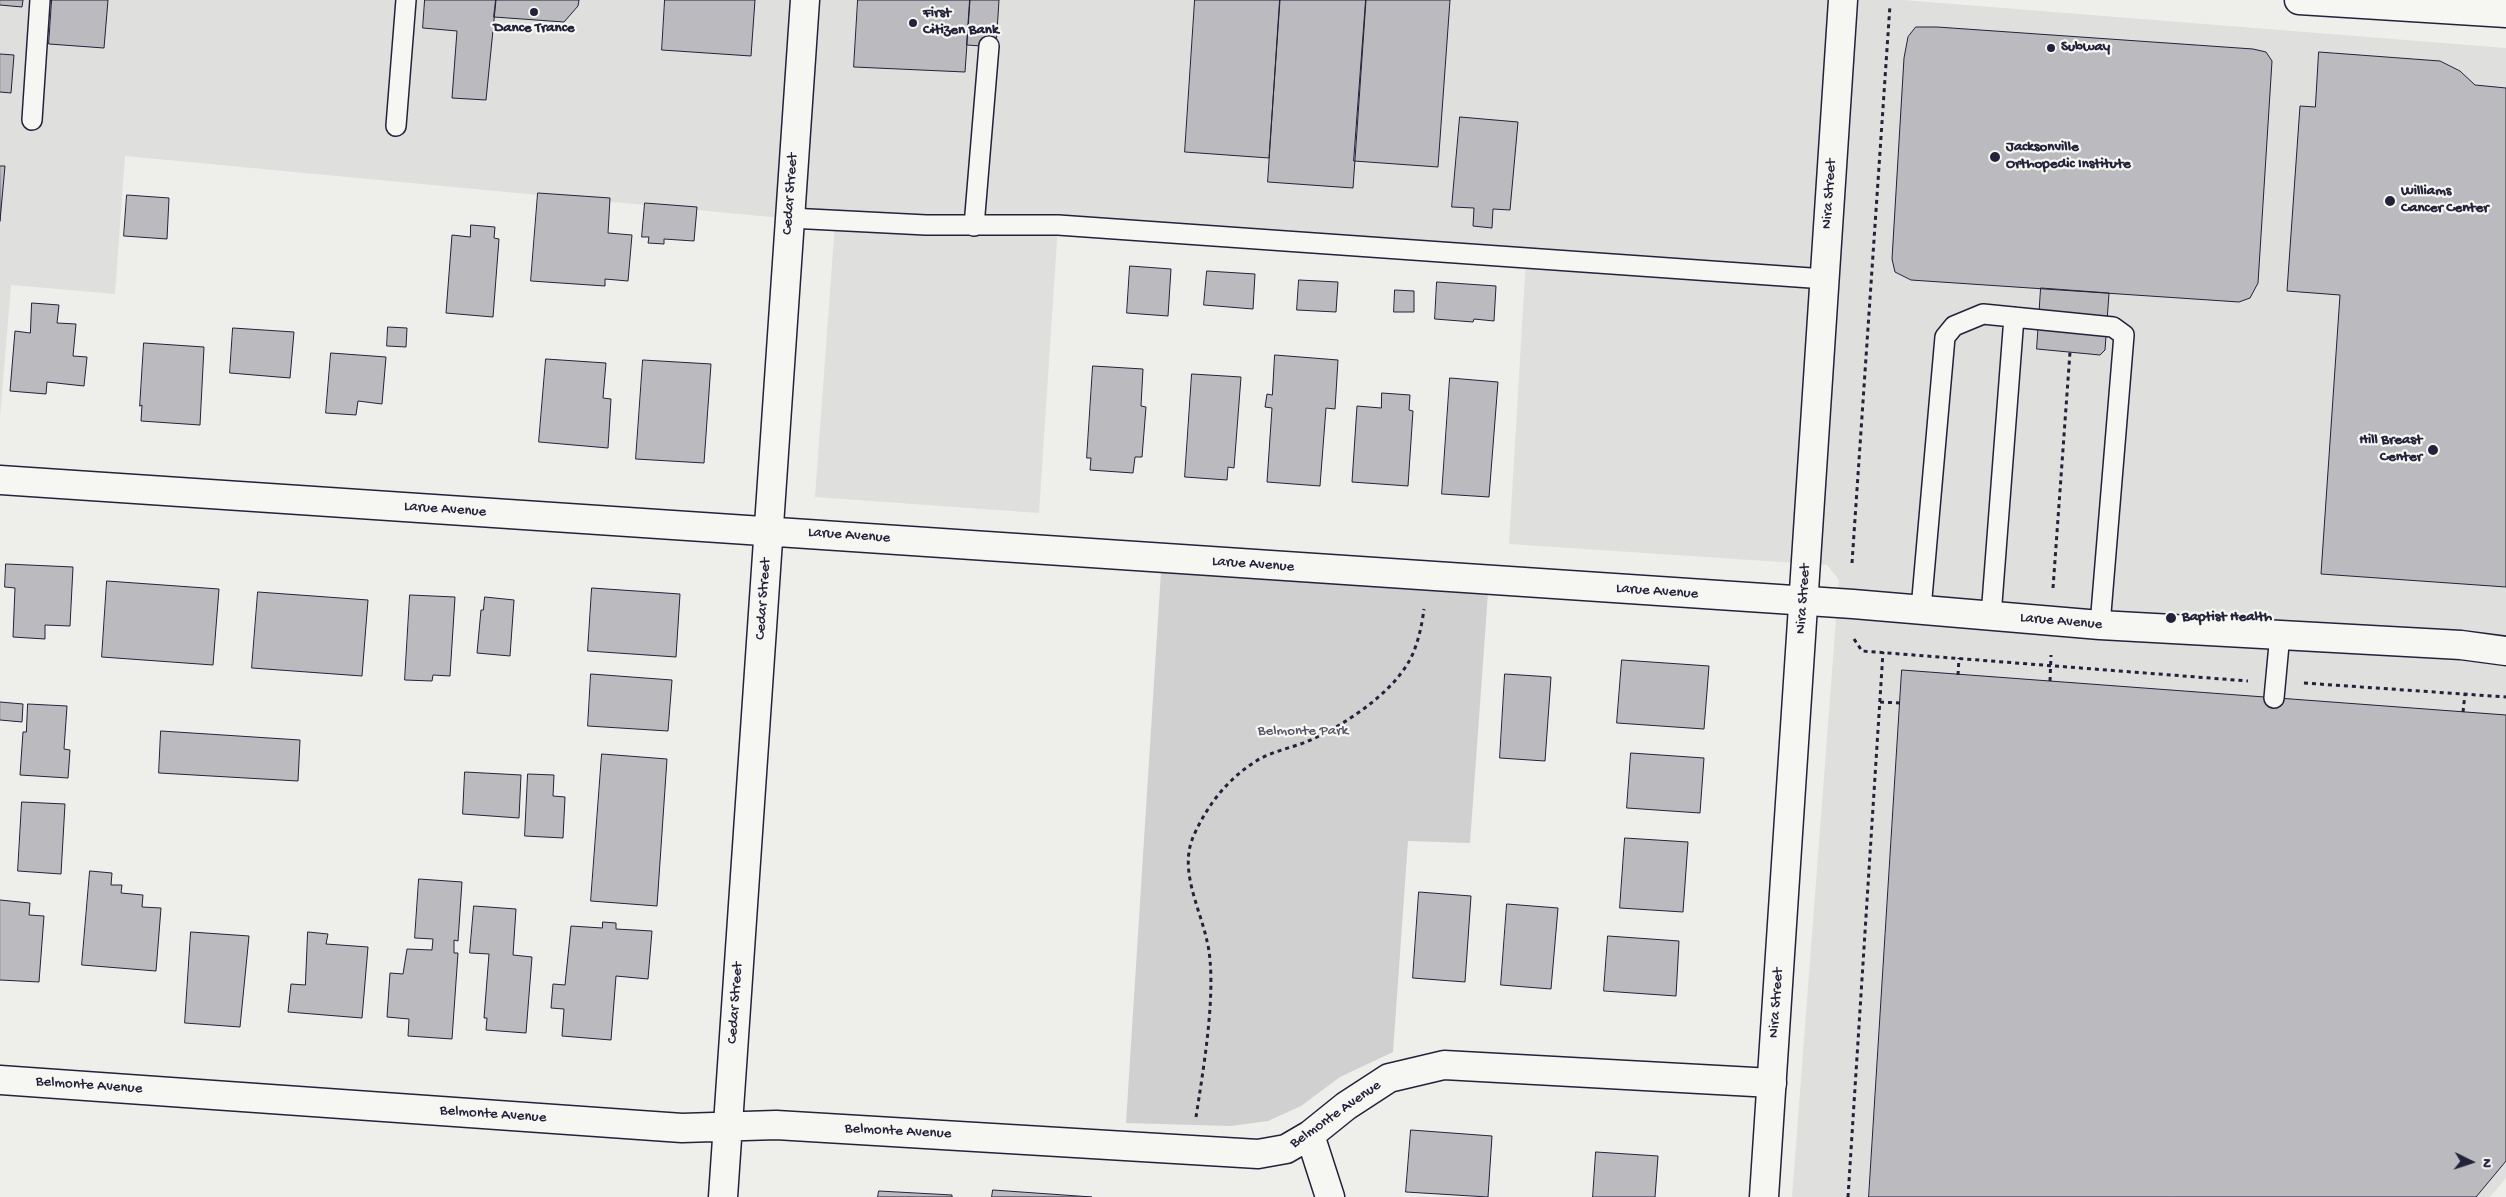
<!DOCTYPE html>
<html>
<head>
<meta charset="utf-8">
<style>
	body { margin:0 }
	#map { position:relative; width:2506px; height:1197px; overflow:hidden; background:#eeeeeb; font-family:"Gochi Hand",sans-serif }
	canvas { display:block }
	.north { position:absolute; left:2446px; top:1137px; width:50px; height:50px; -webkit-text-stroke:4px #f6f6f2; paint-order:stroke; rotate:94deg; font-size:14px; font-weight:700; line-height:20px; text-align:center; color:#22223b }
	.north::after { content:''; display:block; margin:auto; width:18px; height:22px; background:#22223b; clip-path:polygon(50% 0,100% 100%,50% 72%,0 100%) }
</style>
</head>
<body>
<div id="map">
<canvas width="2506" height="1197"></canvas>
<div class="north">N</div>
</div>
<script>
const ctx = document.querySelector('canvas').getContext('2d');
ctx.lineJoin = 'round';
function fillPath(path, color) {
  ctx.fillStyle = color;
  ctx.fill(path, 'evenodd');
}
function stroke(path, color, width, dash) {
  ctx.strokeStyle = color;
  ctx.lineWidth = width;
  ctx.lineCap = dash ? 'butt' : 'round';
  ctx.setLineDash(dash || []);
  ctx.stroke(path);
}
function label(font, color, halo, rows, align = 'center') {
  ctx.font = font + ' "Gochi Hand",sans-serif';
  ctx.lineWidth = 4.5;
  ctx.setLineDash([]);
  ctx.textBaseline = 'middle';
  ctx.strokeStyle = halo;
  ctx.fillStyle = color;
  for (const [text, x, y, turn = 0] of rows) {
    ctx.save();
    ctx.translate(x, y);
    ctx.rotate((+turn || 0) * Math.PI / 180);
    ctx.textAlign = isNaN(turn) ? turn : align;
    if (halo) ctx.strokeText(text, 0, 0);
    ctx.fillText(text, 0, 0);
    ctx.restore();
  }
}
const built = new Path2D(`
	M0,0H1903L2506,48V1178L2490,1197H1792L1839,580L1827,565L1509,544L1526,259L1058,225L1039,513L815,497L835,223L125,156L115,294L11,285L0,417Z`);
const green = new Path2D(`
	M1161,572L1488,593L1470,843L1408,841L1393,1052L1340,1077L1301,1106L1268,1121L1231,1126L1126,1123Z`);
const building = new Path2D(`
	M0,0H23L22,7L0,5Z
	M52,0H108L104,48L49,44Z
	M425,0H496L486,100L452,98L457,31L423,28Z
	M496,0H579L578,6L564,22L494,17Z
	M665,0H755L751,56L662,50Z
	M858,0H970L965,72L854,67Z
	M970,0H999L996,47L967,45Z
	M1195,0H1280L1269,158L1185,152Z
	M1280,0H1366L1353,188L1268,182Z
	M1366,0H1450L1438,167L1354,161Z
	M1916,27H1937L2253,49L2266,52L2272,61L2258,283L2250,298L2239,302L1911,280L1895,272L1892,259L1904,58L1908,37Z
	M2319,52L2440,61L2460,71L2475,85L2506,88V587L2321,574L2340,295L2287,291L2300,106L2315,107Z
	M0,54L14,55L11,93L0,92Z
	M1460,117L1518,122L1510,210L1493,209L1492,228L1473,226L1474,208L1452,207Z
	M0,166H5L0,221Z
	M538,193L610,198L608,233L632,235L628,281L605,279V286L531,281Z
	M127,195L169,198L167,239L124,236Z
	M645,203L697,207L694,241L664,239V244L648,243L649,237H642Z
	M471,225L495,227L494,238L499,239L493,317L446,313L452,235L470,237Z
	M1130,266L1171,269L1168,316L1127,313Z
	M1207,271L1255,274L1253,309L1204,305Z
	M1299,280L1338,282L1336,312L1297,310Z
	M1437,282L1496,286L1494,321L1474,319L1473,322L1435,319Z
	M2041,288L2109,293L2105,350L2100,355L2037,349Z
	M1395,290L1414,291V312H1394Z
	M32,303L59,305L57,323L76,324L73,356L87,357L84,386L47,382L46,394L10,391L15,331L30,333Z
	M388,327L407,328L406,347L387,346Z
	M233,328L294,332L290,378L230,373Z
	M144,343L204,347L200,425L141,421L142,405L140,406Z
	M331,353L386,357L382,404L358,401L356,415L326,413Z
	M1275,355L1338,360L1335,409L1326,408L1320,486L1267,482L1272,408L1265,407L1267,394L1272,395Z
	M546,359L606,363L603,398L611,399L608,448L539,442Z
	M643,360L711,364L704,463L636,459Z
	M1093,366L1143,369L1141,406L1146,407L1142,457H1135L1133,473L1090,470L1091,458H1087Z
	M1192,374L1241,377L1234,468L1228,467L1227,480L1185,477Z
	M1450,378L1498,382L1489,497L1442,494Z
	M1382,393L1410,395L1409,410L1413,411L1408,486L1352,482L1357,406L1381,408Z
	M6,564L73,567L70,626L45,625V639L13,637L15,588L5,587Z
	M107,581L219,589L213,665L102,657Z
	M592,588L680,594L676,657L588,651Z
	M258,592L368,600L362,676L252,668Z
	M410,595L455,597L450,676L433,675L432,681L405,680Z
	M485,597L514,600L510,656L477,653L481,610H483Z
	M1622,660L1709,666L1704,729L1617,723Z
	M1902,670L2506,715V1161L2476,1197H1869Z
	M591,674L672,680L668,731L588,726Z
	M1505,674L1551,677L1545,761L1500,758Z
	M0,702L23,704L22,722L0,720Z
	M28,704L67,706L64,749L70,750L68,778L20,775L23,732H26Z
	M161,731L300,740L298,781L159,773Z
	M1631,753L1704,758L1700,813L1627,808Z
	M602,754L667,759L657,906L591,901Z
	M465,772L521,775L519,818L463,814Z
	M528,774L554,775L553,796L565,797L563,838L525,836Z
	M22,802L65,804L61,874L18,871Z
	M1625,838L1688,842L1683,912L1620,908Z
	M90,871L112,873L111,885H122L121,893L143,895L142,907L161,908L156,971L82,965Z
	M419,879L462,882L458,941L454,940V953H458L452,1039L408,1036L409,1019L387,1017L390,973L403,974L407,949L432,950L433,939L415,938Z
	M1419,892L1471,896L1465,982L1413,978Z
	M0,900L30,903L29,915L44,916L39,982L0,980Z
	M1507,904L1558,908L1551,989L1501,985Z
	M474,906L516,909L513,955L532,957L526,1033L486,1030L487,1018H484L489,954L470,953Z
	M603,922L616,923V929L652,931L648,979L616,976L611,1040L562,1036L564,1009L551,1008L553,984L565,985L571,926L602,928Z
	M191,932L249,936L240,1027L185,1023Z
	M308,932L328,934L326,944L368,947L362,1018L288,1012L291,984L305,985Z
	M1608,936L1679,941L1676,996L1604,991Z
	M1411,1130L1492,1136L1488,1197L1406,1192Z
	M1596,1152L1658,1156L1655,1197H1593Z
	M993,1190L1092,1197H992Z
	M879,1191L952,1195V1197H878Z`);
const path = new Path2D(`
	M1852,563L1890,5
	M2053,588L2070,352
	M1854,639L1862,651L2248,681
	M1958,675L1959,658
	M2050,681L2051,655
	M2304,683L2506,697
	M1880,702L1900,703
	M2463,712L2465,694
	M1196,1117C1203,1071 1218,986 1207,941C1200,908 1178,869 1194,835C1207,806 1226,781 1253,763C1272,750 1295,748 1315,738C1347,723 1390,694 1408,663C1417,649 1422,625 1424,609
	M1848,1197L1883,652`);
const service = new Path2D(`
	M32,120L40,0
	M396,126L406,0
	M790,218L926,225H1058L1825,279
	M974,226L989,46
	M1921,609L1945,337L1954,326L1983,314L2113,327L2124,335L2100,625
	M1991,616L2014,317
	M2274,698L2280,634`);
const minor = new Path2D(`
	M0,480L1853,604L2100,625L2461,645L2506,651
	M0,1080L682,1128L776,1125L1258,1154L1286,1149L1310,1135L1346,1106L1389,1078L1444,1065L1772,1083
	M1310,1135L1330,1197
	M723,1197L805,0`);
const tertiary = new Path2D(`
	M1764,1197L1843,0`);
const secondary = new Path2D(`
	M2299,0L2506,13`);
const markers = [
	[534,12,5,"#22223b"],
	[913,23,5,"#22223b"],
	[2051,48,5,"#22223b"],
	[1995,157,6,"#22223b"],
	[2390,201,6,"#22223b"],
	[2433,450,6,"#22223b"],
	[2171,618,6,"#22223b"]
];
const poiNames = [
	["First",923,14],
	["Citizen Bank",923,31],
	["Dance Trance",534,29,"center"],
	["Subway",2061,48],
	["Jacksonville",2006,148],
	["Orthopedic Institute",2006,165],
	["Williams",2401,192],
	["Cancer Center",2401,209],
	["Hill Breast",2422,441,"right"],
	["Center",2422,458,"right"],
	["Baptist Health",2182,618]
];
const streetNames = [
	["Cedar Street",791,194,-86],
	["Nira Street",1830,194,-86],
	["Larue Avenue",445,510,4],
	["Larue Avenue",849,536,4],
	["Larue Avenue",1253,565,4],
	["Larue Avenue",1657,592,4],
	["Cedar Street",764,599,-86],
	["Nira Street",1804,599,-86],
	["Larue Avenue",2061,622,5],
	["Cedar Street",736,1003,-86],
	["Nira Street",1777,1003,-86],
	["Belmonte Avenue",89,1086,4],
	["Belmonte Avenue",493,1115,4],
	["Belmonte Avenue",1336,1115,-35],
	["Belmonte Avenue",898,1132,3]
];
const parkNames = [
	["Belmonte Park",1303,732]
];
fillPath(built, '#dfdfde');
fillPath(green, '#d0d0d1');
fillPath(building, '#bbbbbf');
stroke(building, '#22223b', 1);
stroke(service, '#22223b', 22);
stroke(minor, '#22223b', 31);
stroke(tertiary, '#22223b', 31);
stroke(secondary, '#22223b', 31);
stroke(path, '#22223b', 3, [4, 4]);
stroke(service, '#f6f6f2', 19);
stroke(minor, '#f6f6f2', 28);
stroke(tertiary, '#f6f6f2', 28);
stroke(secondary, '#f6f6f2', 28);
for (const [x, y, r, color] of markers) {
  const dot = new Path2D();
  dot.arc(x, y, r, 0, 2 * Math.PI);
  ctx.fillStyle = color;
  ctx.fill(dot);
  stroke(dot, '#f6f6f2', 2);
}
label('bold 15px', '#22223b', '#f6f6f2', poiNames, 'left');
label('15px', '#22223b', '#f6f6f2', streetNames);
label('15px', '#565668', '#f6f6f2', parkNames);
</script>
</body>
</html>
